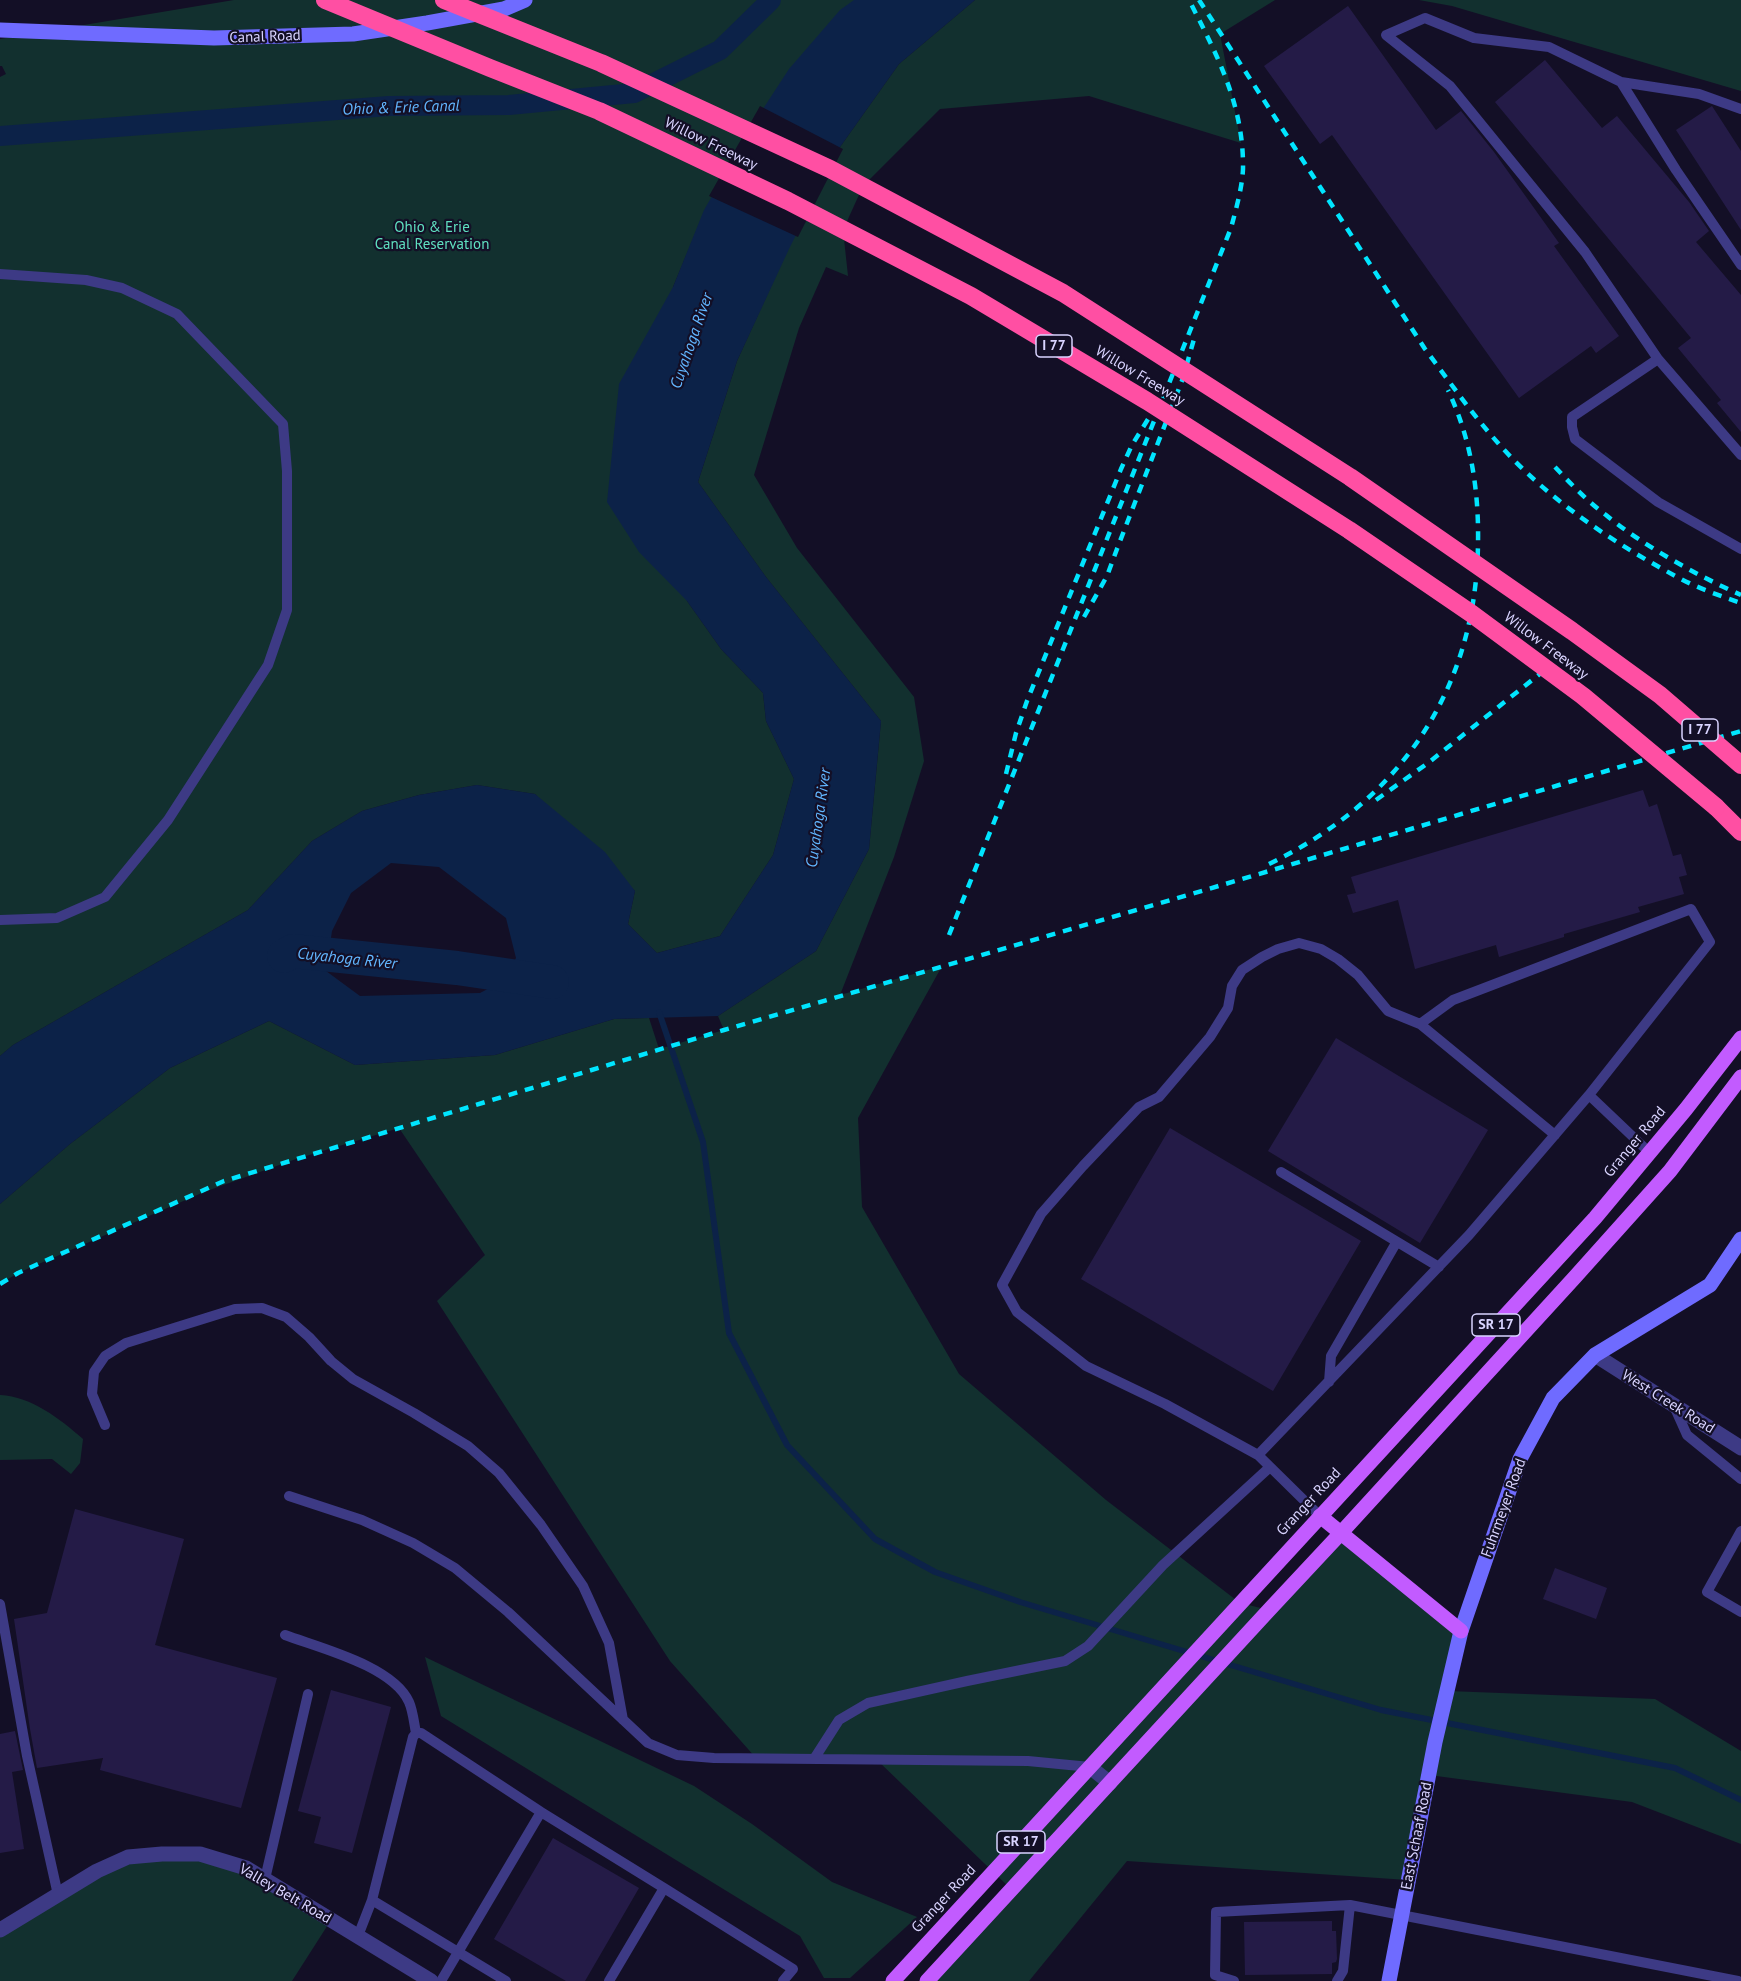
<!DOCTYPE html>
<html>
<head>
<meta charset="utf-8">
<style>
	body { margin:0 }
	canvas { display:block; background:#130f26 }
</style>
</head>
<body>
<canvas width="1741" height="1981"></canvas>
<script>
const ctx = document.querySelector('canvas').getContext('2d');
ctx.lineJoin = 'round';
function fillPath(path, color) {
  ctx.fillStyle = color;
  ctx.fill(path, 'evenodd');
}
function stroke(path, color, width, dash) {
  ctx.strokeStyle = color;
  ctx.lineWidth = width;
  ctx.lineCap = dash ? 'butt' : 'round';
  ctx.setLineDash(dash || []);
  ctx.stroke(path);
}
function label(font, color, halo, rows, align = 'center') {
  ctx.font = font + ' "PT Sans",sans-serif';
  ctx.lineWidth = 4.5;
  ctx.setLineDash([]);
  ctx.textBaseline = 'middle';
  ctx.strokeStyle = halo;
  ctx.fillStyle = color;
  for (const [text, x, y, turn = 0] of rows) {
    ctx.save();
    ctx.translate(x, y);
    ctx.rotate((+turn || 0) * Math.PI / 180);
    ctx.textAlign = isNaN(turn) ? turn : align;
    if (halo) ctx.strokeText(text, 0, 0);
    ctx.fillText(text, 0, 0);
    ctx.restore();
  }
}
const green = new Path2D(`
	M234,0H859L840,147L899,64L975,0H1275L1220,34L1241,143L1089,96L940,109L863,186L843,230L848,276L826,267L799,328L754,475L797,548L914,697L924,761L894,857L840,995L942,966L858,1118L862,1207L959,1374L1106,1500L1240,1603L1269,1610L1340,1534L1461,1631L1448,1691L1655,1699L1741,1751V1844L1632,1802L1429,1775L1408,1880L1127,1861L1029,1981H927L1011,1889L876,1759L756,1758L670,1661L437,1301L485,1255L399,1128L296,1159L204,1192L18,1273L0,1284V1204L70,1144L170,1068L269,1021L355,1065L495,1055L614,1019L649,1018L659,1049L724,1030L718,1016L816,951L869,849L881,721L766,577L698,482L737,361L788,249L705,210L673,287L687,601L721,649L763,693L766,721L794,779L773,855L720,936L657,953L628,924L635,891L535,794L477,785L419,795L362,811L312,841L248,910L13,1045L0,1056V77L6,74L2,66H0V39Z
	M1419,0H1741V91L1452,6Z
	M0,1395C32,1397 59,1418 83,1439L80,1463L71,1474L52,1459L0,1460Z
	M425,1657L694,1786L752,1824L832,1882L917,1917L850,1978H824L800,1936L441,1716Z
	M162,1854L246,1868L331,1920L292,1981H0V1930L97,1871Z`);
const water = new Path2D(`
	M854,0H975L899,64L840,147L789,249L737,361L698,482L766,577L881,721L869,849L816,951L718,1016L614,1019L495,1055L355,1065L269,1021L170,1068L70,1144L0,1204V1056L13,1045L248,910L312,841L362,811L419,795L477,785L535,794L605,852L635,891L628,924L657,953L720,936L773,855L794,779L766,721L763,693L721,649L687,601L639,552L607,502L619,384L673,287L704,210L759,115L789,69L840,10ZM391,863L439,867L506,918L516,958L503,981L480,993L360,996L326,971L332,931L351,893Z`);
const pier = new Path2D(`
	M760,106L843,149L798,237L709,196Z`);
const stream = new Path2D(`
	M659,1012L703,1142L729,1333L787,1445L875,1539L935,1572L1020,1602L1381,1710L1675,1768L1741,1800`);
const canal = new Path2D(`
	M0,136L389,106L509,105L634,93L720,50L771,0`);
const river = new Path2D(`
	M284,956L293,951L457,968L552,982`);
const building = new Path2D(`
	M1348,6L1436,130L1461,111L1494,152L1559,243L1554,246L1619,336L1596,353L1591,346L1519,398L1332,135L1320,144L1264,66Z
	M1545,60L1602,128L1617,116L1689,202L1709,231L1696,242L1741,295V432L1717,403L1721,400L1678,348L1691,338L1495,102Z
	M1712,106L1741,151V230L1676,130Z
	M1643,790L1649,807L1657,804L1673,856L1681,854L1687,875L1679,877L1684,894L1638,907L1640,912L1564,934V937L1499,957L1496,945L1415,969L1398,900L1353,913L1347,895L1356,893L1351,877Z
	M1336,1038L1488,1130L1420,1243L1268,1151Z
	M1170,1128L1361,1241L1273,1391L1081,1279Z
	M75,1509L184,1539L155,1645L277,1678L241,1808L100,1770L103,1758L37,1768L30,1729L14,1619L47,1613Z
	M1555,1568L1607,1588L1596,1619L1543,1599Z
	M331,1690L391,1707L352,1853L314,1843L321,1817L298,1811Z
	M15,1731L23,1770L12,1772L24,1849L0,1853V1734Z
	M553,1838L639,1888L585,1981H566L494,1939Z
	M1332,1921V1931H1336L1337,1959L1336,1962L1332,1963V1974L1245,1975L1244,1922Z`);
const lane = new Path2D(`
	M1621,82L1699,94L1741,109
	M0,274L86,280L122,288L177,314L283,424L287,471V610L268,665L168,820L105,897L57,918L0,920
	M1658,359L1585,252L1450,86L1386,35L1425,18L1474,38L1549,47L1621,82L1676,170L1741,265
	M1741,455L1658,359L1572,417V427L1575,439L1658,502L1741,549
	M1555,1135L1420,1024L1453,1000L1691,909L1710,942L1589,1095
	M1281,1172L1439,1267
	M1329,1382L1331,1356L1396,1243
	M1674,1406L1687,1435L1741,1479
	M105,1425L92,1394L94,1372L105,1356L126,1343L235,1309L262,1308L286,1317L309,1337L331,1361L353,1379L414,1413L468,1446L499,1473L541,1525L583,1586L609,1643L623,1720
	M1258,1455L1165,1404L1086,1366L1017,1312L1002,1285L1041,1214L1083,1166L1139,1107L1159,1097L1182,1070L1210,1037L1228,1008L1232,986L1242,970L1262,957L1278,949L1299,943L1321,949L1338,959L1358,975L1388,1011L1420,1024
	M289,1496L362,1520L413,1543L455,1568L508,1612L648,1743L677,1755L714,1758L1028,1761L1090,1767
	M1320,1516L1258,1455L1469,1235L1589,1095L1650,1153
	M1741,1531L1707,1592L1741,1612
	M0,1604L27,1756L58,1895
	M285,1635C320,1648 393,1666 409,1702C413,1711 414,1723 416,1733
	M814,1759L839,1720L868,1703L967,1681L1065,1661L1088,1646L1163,1565L1270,1467
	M265,1879L308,1694
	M358,1936L372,1900
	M441,1981L541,1812
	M506,1981L372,1900L413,1737L416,1733H421L541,1812L664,1888
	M609,1981L664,1888L793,1969L783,1981
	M1234,1981L1215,1975L1216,1912L1350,1905L1738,1981
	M1337,1981L1343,1971L1350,1905`);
const street = new Path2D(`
	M1595,1355L1741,1448
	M1090,1767L1110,1783
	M0,1930L97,1871L128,1857L162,1854H200L246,1868L431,1981`);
const secondary = new Path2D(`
	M0,30L214,38L353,34L427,23L504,9L525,0
	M1389,1981L1435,1742L1461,1631L1520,1459L1553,1398L1595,1355L1710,1285L1741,1239`);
const primary = new Path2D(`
	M1320,1516L1461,1631
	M893,1981L1595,1218L1686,1109L1741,1038
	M927,1981L1269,1610L1340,1534L1575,1277L1670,1171L1741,1077`);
const highway = new Path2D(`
	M1716,807L1741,832`);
const rail = new Path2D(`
	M1199,0L1425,349C1449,381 1472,414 1498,443C1548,500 1615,544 1681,579C1700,589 1721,596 1741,603
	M1555,467C1571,484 1587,501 1606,515C1642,545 1698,576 1741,595
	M1084,617L1107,576L1117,549L1183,378L1194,339
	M1006,774L1016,733L1027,701L1121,469L1132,445L1150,416
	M1376,800L1428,763L1551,665
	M1269,864C1400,801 1476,690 1478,544C1479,490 1471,439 1448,390
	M949,935L1231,228C1236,209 1242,189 1243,169C1244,105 1217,55 1189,0
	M0,1284L18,1273L224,1181L724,1030L1205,890L1741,731`);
const highwayBridge = new Path2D(`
	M325,0L490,68L599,111L788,201L971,296L1147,401L1349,530L1472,614L1583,696L1716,807
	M444,0L601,63L830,169L1063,293L1350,477L1572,631L1660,695L1741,765`);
const shields = [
	[1054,346,36],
	[1700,730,36],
	[1496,1325,48],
	[1021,1842,48]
];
const shieldNames = [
	["I 77",1054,346],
	["I 77",1700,730],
	["SR 17",1496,1325],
	["SR 17",1021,1842]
];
const streetNames = [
	["Canal Road",265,37,-2],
	["Willow Freeway",711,144,26],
	["Willow Freeway",1140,376,31],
	["Willow Freeway",1546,646,37],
	["Granger Road",1635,1142,-50],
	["West Creek Road",1668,1402,32],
	["Granger Road",1309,1502,-47],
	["Fuhrmeyer Road",1504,1508,-70],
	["East Schaaf Road",1417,1836,-79],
	["Valley Belt Road",285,1894,30],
	["Granger Road",944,1899,-47]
];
const parkNames = [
	["Ohio & Erie",432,228],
	["Canal Reservation",432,245]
];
const waterNames = [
	["Ohio & Erie Canal",401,108,-2],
	["Cuyahoga River",692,341,-71],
	["Cuyahoga River",819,818,-82],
	["Cuyahoga River",347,959,6]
];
fillPath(green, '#12302f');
fillPath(water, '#0c2248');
fillPath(pier, '#130f26');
stroke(stream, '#0c2248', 6);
stroke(canal, '#0c2248', 20);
stroke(river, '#0c2248', 34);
fillPath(building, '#241b47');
stroke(lane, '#3d3a85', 10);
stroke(street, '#3d3a85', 15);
stroke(secondary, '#6f6bff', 15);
stroke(primary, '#c25bff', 15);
stroke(highway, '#ff4fa3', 18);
stroke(rail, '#00e5ff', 4.5, [9, 8]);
stroke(highwayBridge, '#ff4fa3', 18);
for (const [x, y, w] of shields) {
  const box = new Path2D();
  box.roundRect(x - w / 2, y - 11, w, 22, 4.5);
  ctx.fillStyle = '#130f26';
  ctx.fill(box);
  stroke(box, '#d9d4ff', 1.5);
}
label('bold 14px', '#d9d4ff', null, shieldNames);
label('15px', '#d9d4ff', '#130f26', streetNames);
label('15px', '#5fe0c0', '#130f26', parkNames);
label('italic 16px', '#62b6ff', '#130f26', waterNames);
</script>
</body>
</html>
